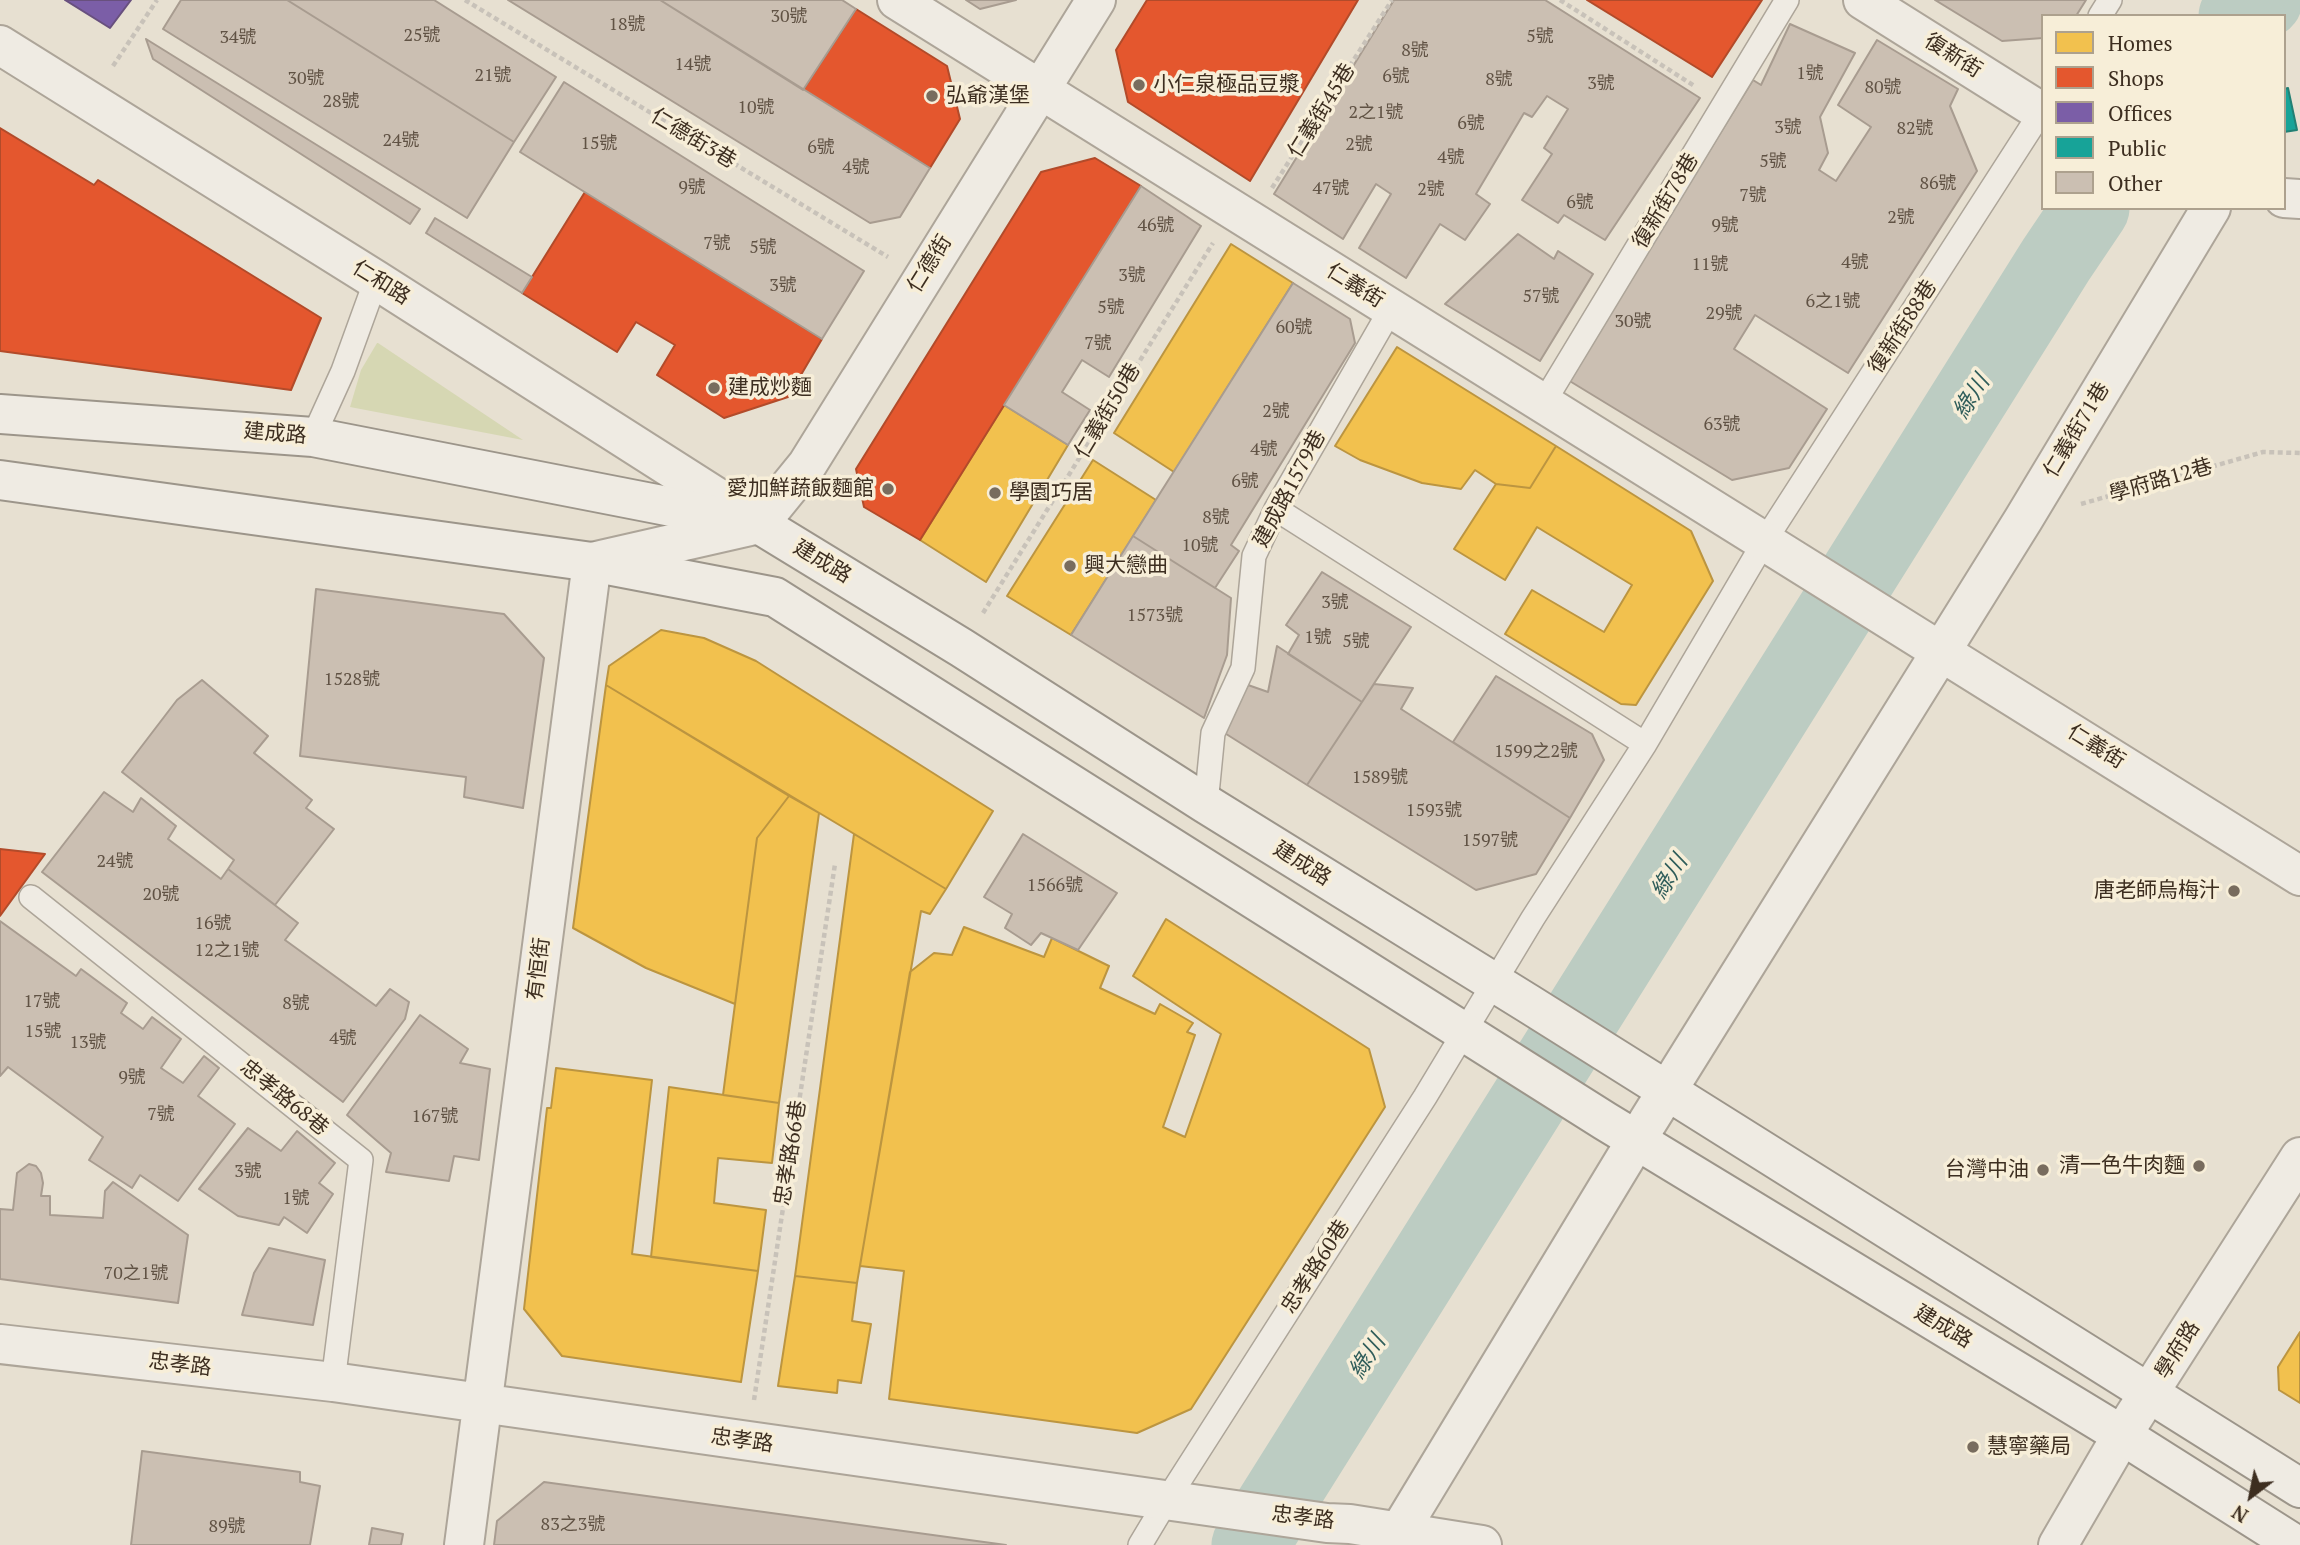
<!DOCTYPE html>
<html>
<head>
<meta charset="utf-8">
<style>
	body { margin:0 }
	#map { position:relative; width:2300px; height:1545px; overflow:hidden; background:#e7e0d1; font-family:"PT Serif",serif }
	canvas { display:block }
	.legend { position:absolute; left:2041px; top:14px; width:245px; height:196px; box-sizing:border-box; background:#f7eed8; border:2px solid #ada18e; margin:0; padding:9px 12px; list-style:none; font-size:21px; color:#3d2e20 }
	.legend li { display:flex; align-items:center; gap:14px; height:35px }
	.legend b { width:35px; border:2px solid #ada18e }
	.north { position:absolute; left:2216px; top:1461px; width:70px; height:70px; -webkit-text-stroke:5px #f7eed8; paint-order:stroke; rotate:212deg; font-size:19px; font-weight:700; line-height:28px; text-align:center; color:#3d2e20 }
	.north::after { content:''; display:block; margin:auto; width:24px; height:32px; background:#3d2e20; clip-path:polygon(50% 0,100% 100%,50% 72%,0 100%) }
</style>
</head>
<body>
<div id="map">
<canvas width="2300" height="1545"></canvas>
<ul class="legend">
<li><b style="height:19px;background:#f2c14e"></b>Homes</li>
<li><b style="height:19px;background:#e4572e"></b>Shops</li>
<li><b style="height:19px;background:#7b5ea7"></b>Offices</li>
<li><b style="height:19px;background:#17a398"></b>Public</li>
<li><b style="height:19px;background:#cbbfb2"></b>Other</li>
</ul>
<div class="north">N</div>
</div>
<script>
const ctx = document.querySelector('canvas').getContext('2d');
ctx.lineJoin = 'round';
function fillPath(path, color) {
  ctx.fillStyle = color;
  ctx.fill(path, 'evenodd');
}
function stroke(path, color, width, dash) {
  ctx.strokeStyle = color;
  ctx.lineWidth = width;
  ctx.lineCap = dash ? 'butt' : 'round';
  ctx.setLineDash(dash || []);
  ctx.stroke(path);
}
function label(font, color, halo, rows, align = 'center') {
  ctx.font = font + ' "PT Serif","Noto Sans TC",serif';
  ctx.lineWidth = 7;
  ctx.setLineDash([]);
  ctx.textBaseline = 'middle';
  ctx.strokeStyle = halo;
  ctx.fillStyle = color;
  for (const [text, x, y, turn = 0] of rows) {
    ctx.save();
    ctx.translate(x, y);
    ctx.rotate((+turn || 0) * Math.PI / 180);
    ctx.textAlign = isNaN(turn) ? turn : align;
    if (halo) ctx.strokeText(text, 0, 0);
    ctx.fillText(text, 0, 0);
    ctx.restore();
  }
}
const green = new Path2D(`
	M377,343H378L523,440L350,407L361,370Z`);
const homes = new Path2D(`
	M1231,244L1293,283L1174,472L1114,433Z
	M1397,347L1556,446L1530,488L1496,484L1475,470L1461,489L1422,483L1360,460L1335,446Z
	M1004,405L1068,445L986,582L920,540Z
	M1556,446L1691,531L1713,581L1636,705L1621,704L1505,634L1532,590L1604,632L1632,585L1537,527L1505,580L1454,549L1496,484L1530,488Z
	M1093,460L1156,500L1071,635L1007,596Z
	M661,630L704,638L756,661L993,811L946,889L606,685L609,666Z
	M606,685L789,796L757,838L735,1004L646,968L573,928Z
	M789,796L819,813L779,1103L723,1095L757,838Z
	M854,834L946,889L930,914L921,911L857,1283L795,1276Z
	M1166,919L1369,1049L1385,1107L1191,1409L1137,1433L889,1399L904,1271L860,1266L910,972L934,953L952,955L964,927L1044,957L1052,938L1109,966L1100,988L1155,1014L1160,1004L1193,1023L1187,1032L1195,1035L1163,1127L1185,1137L1221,1034L1133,976Z
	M556,1068L652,1080L632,1254L758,1271L741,1382L562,1356L524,1309L547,1108H551Z
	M669,1087L779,1103L772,1163L718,1158L714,1203L766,1210L758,1271L651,1257Z
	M795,1276L857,1283L852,1321L871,1324L861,1383L838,1380L837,1393L778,1386Z
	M2300,1332V1403L2279,1390L2278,1367Z`);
const shops = new Path2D(`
	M1147,0H1358L1250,181L1128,102L1116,50Z
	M1587,0H1762L1712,77Z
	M856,9L947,66L960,119L930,168L803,90Z
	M0,128L94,185L98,180L321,318L291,390L0,351Z
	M1095,158L1141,186L920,540L864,507L856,469L1041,172Z
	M585,192L822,339L788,397L724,418L657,375L675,345L636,322L617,352L522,293Z
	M0,849L45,854L0,916Z`);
const offices = new Path2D(`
	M65,0H131L110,28Z`);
const public = new Path2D(`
	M2288,88L2297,130L2284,132V89Z`);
const river = new Path2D(`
	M2237,16L2264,0
	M1250,1545L2056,260L2091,208`);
const building = new Path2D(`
	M181,0H287L514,142L467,218L163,29Z
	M287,0H434L556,77L514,142Z
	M508,0H660L930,168L900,217L870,223Z
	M660,0H842L856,9L803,90Z
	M966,0H1016L980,9Z
	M1394,0H1545L1700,98L1605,240L1564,215L1558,223L1522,200L1552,154L1544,148L1568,109L1547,96L1532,117L1524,113L1476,194L1490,204L1465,240L1440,224L1406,278L1359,248L1391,194L1376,184L1343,239L1274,194Z
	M1935,0H2086L2076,16H2043V38L2002,41Z
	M1790,24L1855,53L1820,117L1828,153L1819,170L1836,181L1871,127L1838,105L1877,40L1958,89L1950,106L1977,171L1848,373L1755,315L1734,349L1827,409L1789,468L1732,480L1568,380L1753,80L1761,85Z
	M146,39L420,209L410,224L153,59Z
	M564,82L864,271L822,339L520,152Z
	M1141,186L1201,226L1109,377L1082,360L1062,392L1090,410L1068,445L1004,405Z
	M435,218L532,277L522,293L426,233Z
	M1518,234L1554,259L1558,251L1593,274L1540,361L1445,304Z
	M1293,283L1350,319L1355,343L1231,545L1239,551L1215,588L1133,536Z
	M1133,536L1231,598L1227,655L1204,718L1071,635Z
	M1322,572L1411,627L1362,702L1288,654L1299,635L1286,625Z
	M316,589L504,614L544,658L523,808L464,797L466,777L300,756Z
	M1277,646L1362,702L1307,785L1223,732L1248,685L1268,692Z
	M1496,676L1592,734L1604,760L1570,818L1453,742Z
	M202,680L268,736L254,753L312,800L306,808L334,829L275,905L228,869L234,860L122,772L177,700Z
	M1374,684L1413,688L1401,709L1570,818L1536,874L1476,890L1307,785Z
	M104,792L133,812L141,798L176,826L168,839L221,879L228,869L298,923L285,940L376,1006L390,989L409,1002L405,1019L343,1102L42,872Z
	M1023,834L1117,893L1078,950L1041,933L1031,945L1005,928L1012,914L984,897Z
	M0,921L76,976L81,969L127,1003L121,1013L143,1029L152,1017L181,1039L161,1068L183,1083L204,1056L219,1068L198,1096L235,1124L178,1201L140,1175L132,1188L89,1160L103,1137L8,1067L0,1076Z
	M420,1015L468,1049L460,1063L490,1069L479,1160L454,1156L449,1181L386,1172L391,1153L347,1115Z
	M248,1128L281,1151L297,1131L335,1163L319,1183L333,1194L307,1233L284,1217L279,1225L238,1216L199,1189Z
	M29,1164L36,1166L41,1173L43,1183L41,1196H50V1215L103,1218L105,1191L113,1182L188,1235L178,1303L0,1279V1209L13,1210L17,1173Z
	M269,1248L325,1260L313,1325L242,1315L254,1273Z
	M142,1451L300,1472V1482L320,1486L310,1545H131Z
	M544,1482L1006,1545H494L497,1521Z
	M372,1528L403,1534L401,1545H369Z`);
const path = new Path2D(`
	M465,0L888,257
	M1560,0L1696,87
	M113,66L157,0
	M1272,188L1392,0
	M2081,504L2263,452L2300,453
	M983,613L1213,243
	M754,1400L835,864`);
const lane = new Path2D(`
	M2100,16L2110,0
	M1544,402L1787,0
	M313,437L343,371L376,280
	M1276,509L1645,744
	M1206,804L1213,733L1243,668L1254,556L1276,509L1391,309
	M31,897L361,1160L333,1382
	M1140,1545L1167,1500L1425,1097L1533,918L1645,744L1764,542L2043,109`);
const street = new Path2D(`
	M897,0C1364,292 1833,582 2300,876
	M1863,0L2043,113
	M0,45L376,280L757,523
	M2284,198L2300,199
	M759,524L807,465L1096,0
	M0,1344L333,1382L1327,1523L1350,1524L1482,1545
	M464,1545L592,562L759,524
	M1391,1545L1637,1139L2023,520L2211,208
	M2058,1545L2122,1435L2300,1157`);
const secondary = new Path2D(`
	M0,414L313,437L759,524L962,648L1206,804L1529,1004L2300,1488
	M0,480L592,562L775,597L1605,1121L2122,1435L2296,1545`);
const markers = [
	[1139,85,7,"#786c5e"],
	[932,96,7,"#786c5e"],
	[714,388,7,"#786c5e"],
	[888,489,7,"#786c5e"],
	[995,493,7,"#786c5e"],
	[1070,566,7,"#786c5e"],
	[2234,891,7,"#786c5e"],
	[2199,1166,7,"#786c5e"],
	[2043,1170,7,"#786c5e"],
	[1973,1447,7,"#786c5e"]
];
const numberNames = [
	["30號",789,17],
	["18號",627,25],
	["25號",422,36],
	["5號",1540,37],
	["34號",238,38],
	["8號",1415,51],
	["14號",693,65],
	["1號",1810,74],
	["21號",493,76],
	["6號",1396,77],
	["30號",306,79],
	["8號",1499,80],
	["3號",1601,84],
	["80號",1883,88],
	["28號",341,102],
	["10號",756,108],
	["2之1號",1376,113],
	["6號",1471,124],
	["3號",1788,128],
	["82號",1915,129],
	["24號",401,141],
	["15號",599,144],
	["2號",1359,145],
	["6號",821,148],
	["4號",1451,158],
	["5號",1773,162],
	["4號",856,168],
	["86號",1938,184],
	["9號",692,188],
	["47號",1331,189],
	["2號",1431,190],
	["7號",1753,196],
	["6號",1580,203],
	["2號",1901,218],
	["46號",1156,226],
	["9號",1725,226],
	["7號",717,244],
	["5號",763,248],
	["4號",1855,263],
	["11號",1710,265],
	["3號",1132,276],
	["3號",783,286],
	["57號",1541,297],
	["6之1號",1833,302],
	["5號",1111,308],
	["29號",1724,314],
	["30號",1633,322],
	["60號",1294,328],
	["7號",1098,344],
	["2號",1276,412],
	["63號",1722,425],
	["4號",1264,450],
	["6號",1245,482],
	["8號",1216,518],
	["10號",1200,546],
	["3號",1335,603],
	["1573號",1155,616],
	["1號",1318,638],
	["5號",1356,642],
	["1528號",352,680],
	["1599之2號",1536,752],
	["1589號",1380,778],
	["1593號",1434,811],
	["1597號",1490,841],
	["24號",115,862],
	["1566號",1055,886],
	["20號",161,895],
	["16號",213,924],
	["12之1號",227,951],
	["17號",42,1002],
	["8號",296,1004],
	["15號",43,1032],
	["4號",343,1039],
	["13號",88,1043],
	["9號",132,1078],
	["7號",161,1115],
	["167號",435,1117],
	["3號",248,1172],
	["1號",296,1199],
	["70之1號",136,1274],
	["83之3號",573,1525],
	["89號",227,1527]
];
const streetNames = [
	["復新街",1953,56,32],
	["仁義街45巷",1322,111,-58],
	["仁德街3巷",693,139,31],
	["復新街78巷",1666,201,-59],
	["仁德街",930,264,-58],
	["仁和路",381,283,32],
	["仁義街",1355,286,32],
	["復新街88巷",1903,327,-57],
	["仁義街50巷",1108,411,-59],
	["仁義街71巷",2077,430,-59],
	["建成路",275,434,5],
	["學府路12巷",2161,481,-16],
	["建成路1579巷",1290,489,-62],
	["建成路",822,562,31],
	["仁義街",2096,747,32],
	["建成路",1302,864,32],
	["有恒街",539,969,-83],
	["忠孝路68巷",284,1098,39],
	["忠孝路66巷",791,1153,-81],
	["忠孝路60巷",1316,1267,-57],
	["建成路",1943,1327,31],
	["學府路",2178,1350,-58],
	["忠孝路",180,1365,7],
	["忠孝路",742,1441,8],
	["忠孝路",1303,1518,7]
];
const poiNames = [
	["小仁泉極品豆漿",1153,85],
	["弘爺漢堡",946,96],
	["建成炒麵",728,388],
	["愛加鮮蔬飯麵館",874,489,"right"],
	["學園巧居",1009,493],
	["興大戀曲",1084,566],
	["唐老師烏梅汁",2220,891,"right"],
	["清一色牛肉麵",2185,1166,"right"],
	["台灣中油",2029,1170,"right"],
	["慧寧藥局",1987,1447]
];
const waterNames = [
	["綠川",1972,397,-58],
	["綠川",1670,877,-58],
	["綠川",1368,1357,-58]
];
fillPath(green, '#d6d7b3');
fillPath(homes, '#f2c14e');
stroke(homes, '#bc9540', 2);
fillPath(shops, '#e4572e');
stroke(shops, '#b24b2a', 2);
fillPath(offices, '#7b5ea7');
stroke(offices, '#68507e', 2);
fillPath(public, '#17a398');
stroke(public, '#228074', 2);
stroke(river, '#bcccc2', 77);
fillPath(building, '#cbbfb2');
stroke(building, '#a89c90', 2);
stroke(lane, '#ada599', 26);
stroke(street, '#ada599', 42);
stroke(secondary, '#9c958a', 42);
stroke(path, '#c8c2b9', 4.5, [5, 3.5]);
stroke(lane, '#efebe3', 23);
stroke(street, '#efebe3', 38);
stroke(secondary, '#efebe3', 38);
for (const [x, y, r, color] of markers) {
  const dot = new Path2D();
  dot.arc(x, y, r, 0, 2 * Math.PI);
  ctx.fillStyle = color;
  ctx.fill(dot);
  stroke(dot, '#f7eed8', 2.5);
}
label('18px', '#605244', null, numberNames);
label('21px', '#3d2e20', '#f7eed8', streetNames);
label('21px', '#3d2e20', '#f7eed8', poiNames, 'left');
label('italic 23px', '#2f5d5a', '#f7eed8', waterNames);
</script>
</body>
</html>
